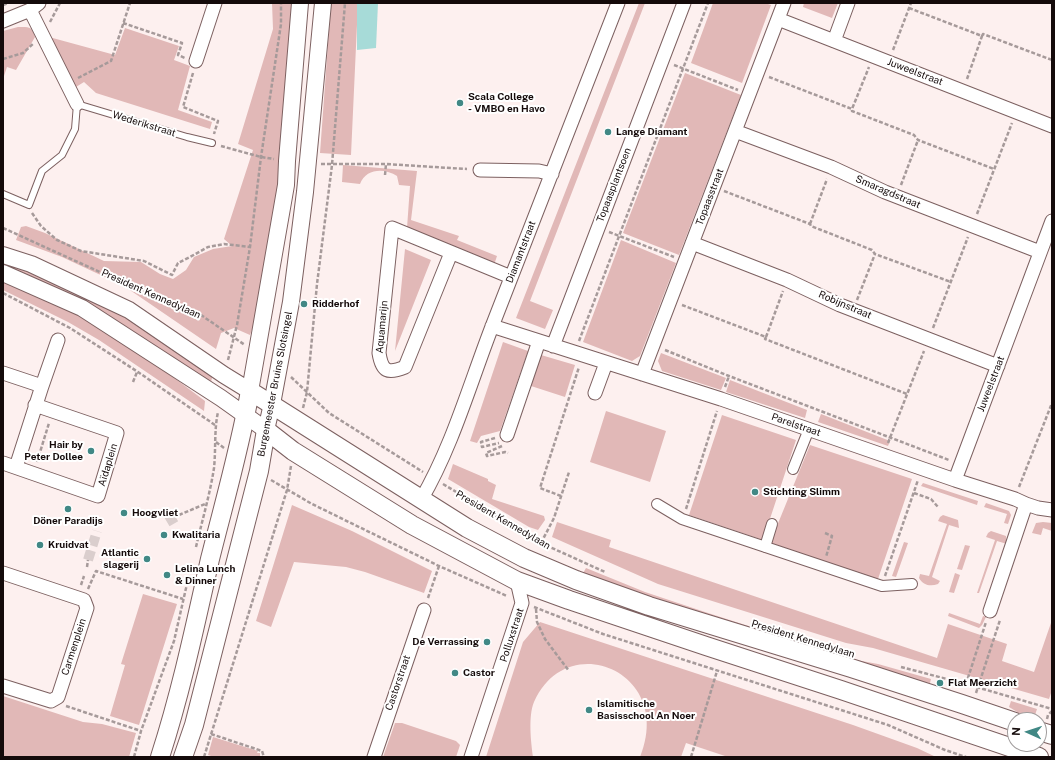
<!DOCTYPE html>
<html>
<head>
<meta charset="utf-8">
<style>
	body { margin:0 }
	#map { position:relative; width:1055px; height:760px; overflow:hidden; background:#fdf0ef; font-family:"Public Sans",sans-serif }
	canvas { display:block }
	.frame { position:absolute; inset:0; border:4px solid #140a0a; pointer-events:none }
	.north { position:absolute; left:1007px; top:712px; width:40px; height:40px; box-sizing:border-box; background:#fff; border:1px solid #a19d9d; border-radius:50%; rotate:273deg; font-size:11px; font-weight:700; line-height:16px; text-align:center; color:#140a0a }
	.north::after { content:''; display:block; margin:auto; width:14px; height:18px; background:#418885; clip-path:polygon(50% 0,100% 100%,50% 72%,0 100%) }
</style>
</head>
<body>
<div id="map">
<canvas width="1055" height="760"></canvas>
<div class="frame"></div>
<div class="north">N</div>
</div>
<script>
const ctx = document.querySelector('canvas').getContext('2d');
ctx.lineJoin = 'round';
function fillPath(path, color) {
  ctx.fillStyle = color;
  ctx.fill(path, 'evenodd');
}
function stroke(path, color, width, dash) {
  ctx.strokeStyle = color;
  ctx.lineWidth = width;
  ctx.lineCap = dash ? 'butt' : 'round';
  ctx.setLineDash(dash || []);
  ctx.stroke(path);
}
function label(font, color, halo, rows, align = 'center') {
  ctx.font = font + ' "Public Sans",sans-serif';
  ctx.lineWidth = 4;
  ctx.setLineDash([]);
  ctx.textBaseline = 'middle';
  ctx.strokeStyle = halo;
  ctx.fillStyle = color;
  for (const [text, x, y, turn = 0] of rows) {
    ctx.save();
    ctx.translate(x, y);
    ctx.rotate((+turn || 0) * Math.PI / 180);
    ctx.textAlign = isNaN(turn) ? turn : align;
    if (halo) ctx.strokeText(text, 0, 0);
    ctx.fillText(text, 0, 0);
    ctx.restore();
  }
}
const green = new Path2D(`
	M272,3H293L278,201L255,321L250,335L234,328L221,333L216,349L124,286L62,257L16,240L21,227L26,226L45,233L104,261L141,262L160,274L173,279L186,270L194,257L213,249L232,246L224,239L253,150L238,144L273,29Z
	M331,3H358L351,155L320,153Z
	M639,3H645L530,301L553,310L545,329L516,318Z
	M713,3H765L771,5L742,83L691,63Z
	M804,3H838L832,18L803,7Z
	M18,27C29,27 32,26 35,37L16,70L7,67L3,79V31Z
	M125,28L179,46L174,60L190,66L178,110L212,122L210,129L96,93L84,82L76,87L49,37L115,55Z
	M685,73L741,95L679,255L623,233Z
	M343,165L417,171L411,220L459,236L457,240L497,256L494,265L407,228L410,186L399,185L397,176C385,168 366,168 360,184L342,182Z
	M621,240L676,263L640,356L632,361L583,342Z
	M405,249L431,260L395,351Z
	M3,259L125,317L213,374L211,382L127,327L103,312L3,269Z
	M3,280L74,312L141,353L205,401L204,411L99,340L68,322L3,290Z
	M503,342L528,351L500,431L481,436L477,443L470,441Z
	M661,353L726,378L721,390L662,371L658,361Z
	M541,355L575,365L565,397L531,386Z
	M730,380L807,410L805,418L726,392Z
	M606,411L666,431L650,482L590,462Z
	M821,414L890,441L888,446L818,422Z
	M722,415L796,440L763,540L689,515Z
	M810,445L912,479L878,579L770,543Z
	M453,464L488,479V481L496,485L492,499L544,516L545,520L538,530L529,527L448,479Z
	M923,483L978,501L977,505L921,486Z
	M986,503L1009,511L1011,515L1008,524L1004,523L1007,514L984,507Z
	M292,505L352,531L432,571L424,593L365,572L346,567L294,562L271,627L256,621Z
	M943,515L958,520L959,528L949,525L932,577L940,581L938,584C930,587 923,585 919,578L920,574L929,576L947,524L938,521L940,517Z
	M557,522L611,540L609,547L937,658L948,624L1007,644L1002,661L1034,672L1052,620V690L1049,699L873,648L846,643L658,584L552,537Z
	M1043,522L1052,523V531L1043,528L1041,535L1032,533L1036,523Z
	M991,531L1006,536L1007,544L997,541L979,593H977L995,540L986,537L988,533Z
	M904,542L908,543L896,577L892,576Z
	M965,545L970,546L962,570L957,569Z
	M586,568L645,592L708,613L851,659L878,664L931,679L930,683L898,679L582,575Z
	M955,573L960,575L954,593L949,592Z
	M143,594L177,604L139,725L110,716L125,665L121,664Z
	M949,613L980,624L983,616L986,617L982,625L979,628L948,616Z
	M540,622L853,725L917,748L936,757H728L686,743L681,757H640C675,672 567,627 534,702C528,716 531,742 533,757H486L523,642Z
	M3,696L83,722L102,724L136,733L129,757H3Z
	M1011,701L1037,709L1034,718L1019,713L1009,707Z
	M395,723H402L456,741L460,745L456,757H383Z
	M213,737L258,751L257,753H260V757H214L208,755Z`);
const water = new Path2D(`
	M357,3H378L376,48L357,50Z`);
const pedestrianTunnel = new Path2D(`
	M167,522L179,515
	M88,560L97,531`);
const path = new Path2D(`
	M3,5L8,3
	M909,8L982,36L983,34L1052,60
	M50,22L60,3
	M123,23L182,43L178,55L185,58
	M893,50L911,3
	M3,59L23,53L34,43
	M674,65L738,90
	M193,73L183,107L218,121L214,134
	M769,77L852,109L869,67
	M78,78L111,61L130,3
	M967,79L982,36
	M852,110V111L914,135L918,140L994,169
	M221,146L261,157L274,159
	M321,164H386L467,169
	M385,175L386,164
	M901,185L918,140
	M724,191L810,224L811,226L872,250L875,254L951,282
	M32,213L41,226L57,240L81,251L144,261L172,275L178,263L190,257L208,247L224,244L250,247
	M977,214L1012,123
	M810,224L827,179
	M3,228L102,273L198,313L245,345
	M609,232L674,257
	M3,293L70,328L138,372L215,425
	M857,300L875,254
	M682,305L766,337L765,339L907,394
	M933,328L968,237
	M766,337L783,291
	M579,341L708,3
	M665,350L729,376L949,460
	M228,360L237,325L250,247L261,157L281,24V3
	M291,377L329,413L423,472
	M133,382L137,372
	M725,387L729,376
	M303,408L307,392L317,284L332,165L345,3
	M495,438L481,442L482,447L499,443
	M216,442L224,448
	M888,443L924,351
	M502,446L486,453L487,456L505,452L508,453
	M37,462L49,423
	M271,480L312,504L439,566L507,596
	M443,484L541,543L605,572
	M1019,487L1052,403
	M914,493L931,499L938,507
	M561,496L540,488L579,367
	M686,509L717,411
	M179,515L205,504
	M825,533L832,536L826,557
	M541,543L554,518L569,472
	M196,547C202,521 210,494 214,468C216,449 214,430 218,412
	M87,567L88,560
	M885,576L918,480
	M81,585L84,576
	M88,589L96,571L183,599
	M428,598L439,566
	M534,607L603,634L888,725L945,750L966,757
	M536,609L537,622L545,639L569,671
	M901,667L966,684L1052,709
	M966,684L986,622
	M976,693L1000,620
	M66,706L141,731
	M1047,719L1048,715L1052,711
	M211,734L262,751L264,757
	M134,757L141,731L174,641L189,575
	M204,757L287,490L291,466
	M691,757L717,671`);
const service = new Path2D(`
	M3,194L29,205L42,171L62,155L75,129L77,104L187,137L212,143`);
const pedestrian = new Path2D(`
	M793,469L809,429
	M657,504L682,519L882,586L912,584
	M765,547L772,524`);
const minor = new Path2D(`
	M30,10L77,104
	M778,19L1052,126
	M3,21L30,10L39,3
	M834,41L848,3
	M196,61L215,3
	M735,131L831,167L885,192L1040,252
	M480,170L539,171L552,174
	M692,243L787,280L840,305L998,366
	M451,253L405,367C388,374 382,372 379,353L392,228L511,277
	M492,326L721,399L955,480L1015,499L1026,504L1038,508L1052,510
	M553,346L684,3
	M3,373L42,386
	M642,374L784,3
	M595,393L606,363
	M507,435L539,341
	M3,463L98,496L117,433L35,405
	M16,467L42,386L58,340
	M955,480L1052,221
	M421,500C453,445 470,383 493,324C535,217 577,110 618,3
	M3,573L84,600L87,608L58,697L51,701L3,686
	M990,611L1026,504
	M374,757L424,610
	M471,757L522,603L517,581`);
const tertiary = new Path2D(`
	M3,255L31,264L129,310L224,375L250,391L286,185L287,161L300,3
	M3,273L82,308L221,398L266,430L272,404L291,302L305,192L323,3`);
const secondary = new Path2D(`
	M1039,731L1052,735
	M160,757C181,692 195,626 210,559C224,503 240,448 250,391L467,528L524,558L576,580L649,606L851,668L962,704L1015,722
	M183,757L194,725L259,471L266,430L293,451L412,525L517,581L569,600L706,646L841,690L1039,757`);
const markers = [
	[460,103,4,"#418885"],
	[608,132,4,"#418885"],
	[304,304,4,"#418885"],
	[91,451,4,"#418885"],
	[755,492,4,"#418885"],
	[68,509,4,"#418885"],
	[124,513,4,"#418885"],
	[164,535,4,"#418885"],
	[40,545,4,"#418885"],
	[147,559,4,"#418885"],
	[167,575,4,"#418885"],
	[487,642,4,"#418885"],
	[455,673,4,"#418885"],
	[940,683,4,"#418885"],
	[589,710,4,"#418885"]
];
const streetNames = [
	["Juweelstraat",915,72,21],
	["Wederikstraat",144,124,17],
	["Topaasplantsoen",614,185,-69],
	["Smaragdstraat",888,192,23],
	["Topaasstraat",710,197,-69],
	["Diamantstraat",521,252,-69],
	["President Kennedylaan",151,294,24],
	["Robijnstraat",845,305,23],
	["Aquamarijn",382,327,-85],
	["Burgemeester Bruins Slotsingel",275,384,-79],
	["Juweelstraat",991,384,-69],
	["Parelstraat",796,425,19],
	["Aïdaplein",108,465,-73],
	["President Kennedylaan",503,520,30],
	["Polluxstraat",512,635,-72],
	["President Kennedylaan",803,639,17],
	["Carmenplein",74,647,-72],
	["Castorstraat",398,683,-71]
];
const poiNames = [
	["Scala College",468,97],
	["- VMBO en Havo",468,109],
	["Lange Diamant",616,132],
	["Ridderhof",312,304],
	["Hair by",83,445,"right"],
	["Peter Dollee",83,457,"right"],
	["Stichting Slimm",763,492],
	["Hoogvliet",132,513],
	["Döner Paradijs",68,521,"center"],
	["Kwalitaria",172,535],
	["Kruidvat",48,545],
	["Atlantic",139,553,"right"],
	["slagerij",139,565,"right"],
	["Lelina Lunch",175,569],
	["& Dinner",175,581],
	["De Verrassing",479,642,"right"],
	["Castor",463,673],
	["Flat Meerzicht",948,683],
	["Islamitische",597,704],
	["Basisschool An Noer",597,716]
];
fillPath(green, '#e1b8b7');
fillPath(water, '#a7dbd8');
stroke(pedestrianTunnel, '#dacecd', 10, [10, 5]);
stroke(service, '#7c6060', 8);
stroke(pedestrian, '#7c6060', 12);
stroke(minor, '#7c6060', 15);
stroke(tertiary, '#7c6060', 18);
stroke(secondary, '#7c6060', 20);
stroke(path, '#a69a9a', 2.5, [4, 2]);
stroke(service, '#fff', 6);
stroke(pedestrian, '#fff', 10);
stroke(minor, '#fff', 13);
stroke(tertiary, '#fff', 16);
stroke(secondary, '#fff', 18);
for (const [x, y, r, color] of markers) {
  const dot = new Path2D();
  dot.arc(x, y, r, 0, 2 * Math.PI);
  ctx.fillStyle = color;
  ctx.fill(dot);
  stroke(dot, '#fff', 1.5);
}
label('10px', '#140a0a', '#fff', streetNames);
label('bold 10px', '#140a0a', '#fff', poiNames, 'left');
</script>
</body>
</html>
